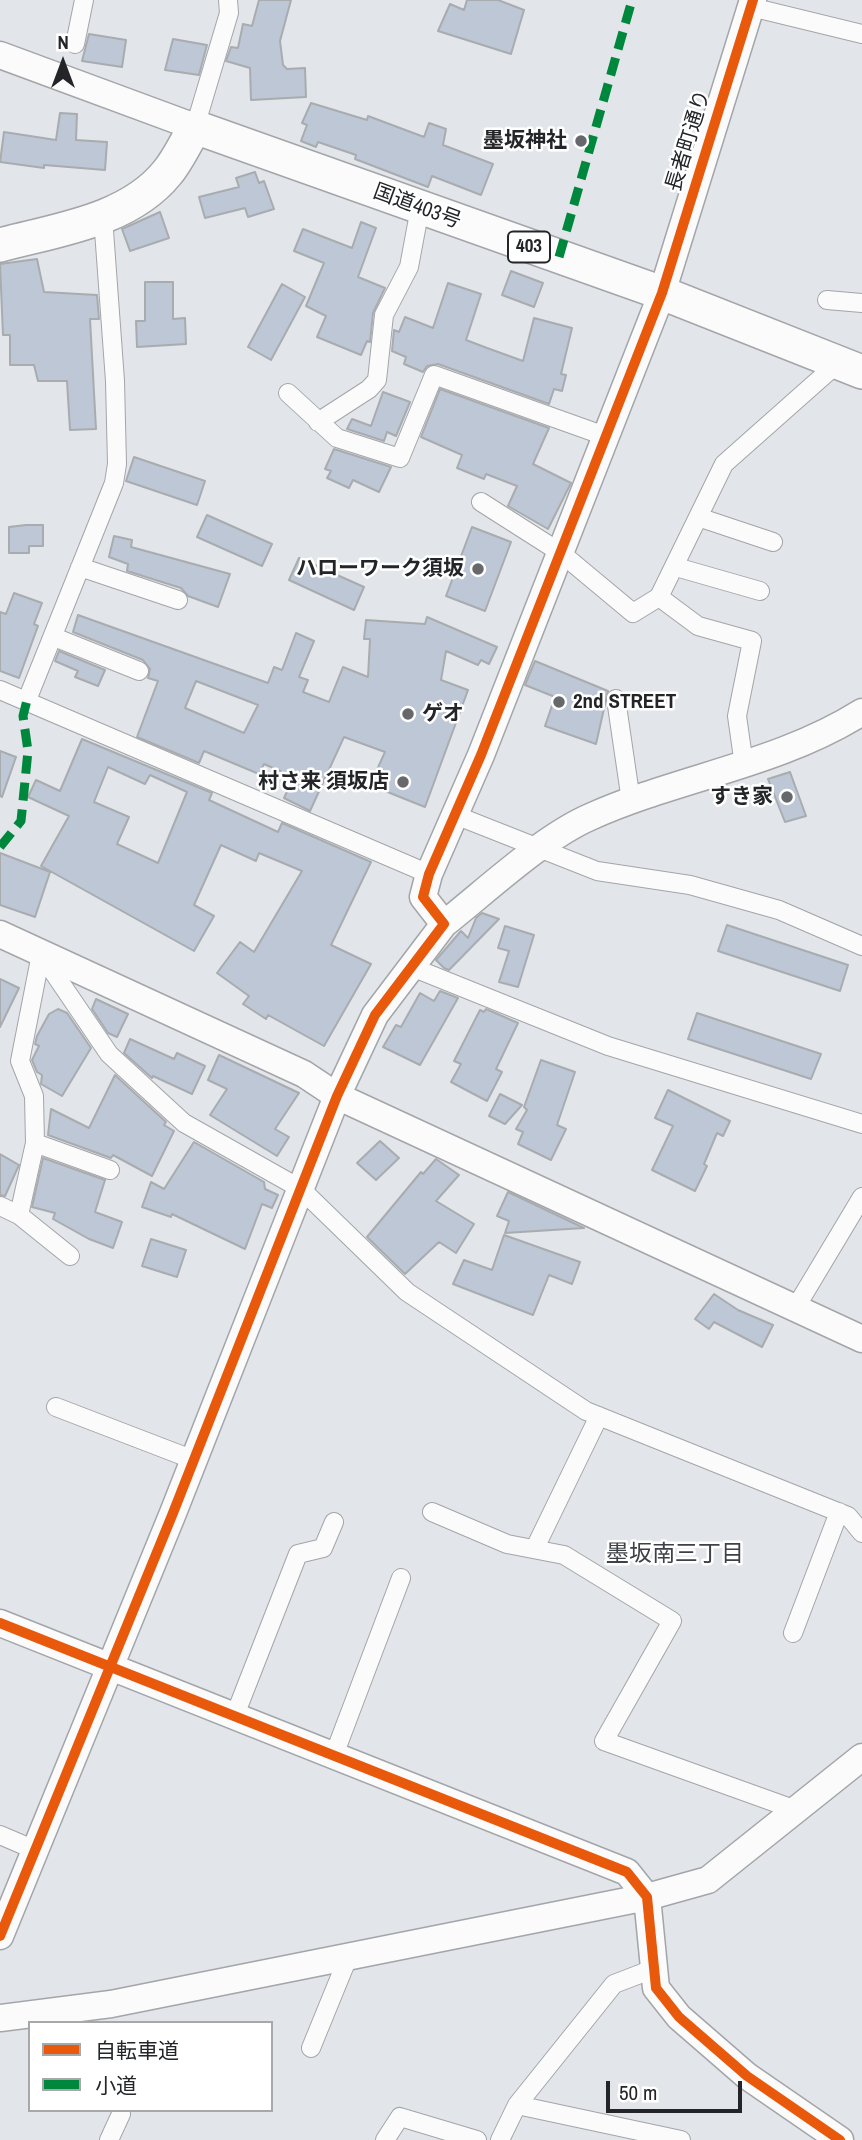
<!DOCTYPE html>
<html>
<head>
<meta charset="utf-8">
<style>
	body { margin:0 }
	#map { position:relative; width:862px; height:2140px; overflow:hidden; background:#e2e5e9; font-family:"Archivo Narrow","Noto Sans JP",sans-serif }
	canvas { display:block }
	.legend { position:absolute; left:28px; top:2021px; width:245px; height:91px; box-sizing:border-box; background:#fff; border:2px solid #a7a8a9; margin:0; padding:9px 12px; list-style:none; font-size:21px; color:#232528 }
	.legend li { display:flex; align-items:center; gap:14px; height:35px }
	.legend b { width:35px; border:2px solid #a7a8a9 }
	.north { position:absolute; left:28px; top:28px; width:70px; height:70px; -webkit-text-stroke:5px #fff; paint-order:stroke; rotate:0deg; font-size:19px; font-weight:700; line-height:28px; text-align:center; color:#232528 }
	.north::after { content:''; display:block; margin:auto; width:24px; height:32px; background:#232528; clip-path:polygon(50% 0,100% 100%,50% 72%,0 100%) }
	.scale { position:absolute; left:606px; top:2081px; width:136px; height:32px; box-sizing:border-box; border:4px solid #232528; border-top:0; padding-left:9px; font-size:21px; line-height:24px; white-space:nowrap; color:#232528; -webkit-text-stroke:5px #fff; paint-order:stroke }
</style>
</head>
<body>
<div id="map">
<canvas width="862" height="2140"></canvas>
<ul class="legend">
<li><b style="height:9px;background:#e8590c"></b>自転車道</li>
<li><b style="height:9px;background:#00873e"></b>小道</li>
</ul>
<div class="north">N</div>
<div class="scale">50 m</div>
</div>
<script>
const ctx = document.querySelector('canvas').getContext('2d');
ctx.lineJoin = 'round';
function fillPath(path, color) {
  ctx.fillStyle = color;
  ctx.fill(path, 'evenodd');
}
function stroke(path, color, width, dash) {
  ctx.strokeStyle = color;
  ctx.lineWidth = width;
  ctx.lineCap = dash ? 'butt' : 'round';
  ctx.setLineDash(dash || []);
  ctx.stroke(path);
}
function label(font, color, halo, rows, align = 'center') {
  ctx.font = font + ' "Archivo Narrow","Noto Sans JP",sans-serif';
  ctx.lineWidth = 5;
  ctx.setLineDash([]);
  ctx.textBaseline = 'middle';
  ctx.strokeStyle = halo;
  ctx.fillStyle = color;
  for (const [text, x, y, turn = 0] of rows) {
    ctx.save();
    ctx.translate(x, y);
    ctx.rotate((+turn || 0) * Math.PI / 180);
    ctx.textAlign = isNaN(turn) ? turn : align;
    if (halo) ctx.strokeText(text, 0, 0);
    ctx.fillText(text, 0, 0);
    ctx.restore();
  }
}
const building = new Path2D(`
	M259,0H291L280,41L283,65L287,69L305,68L306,97L251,100L250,68L226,61L231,47L238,48L243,24L252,26Z
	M467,0H498L524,10L511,54L438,31L450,4L464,10Z
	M89,34L126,40L122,67L82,61Z
	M173,39L207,45L199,75L165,70Z
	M311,103L367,120L368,116L424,137L429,123L446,129L443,145L493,164L481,195L432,176L428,187L355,159L356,155L318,142L316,147L301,141L307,125L302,123Z
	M60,113L77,114L76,140L107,142L105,170L44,165V168L0,162L4,132L56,140Z
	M255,172L259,183L264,181L274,209L248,217L245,208L205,218L199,197L239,187L236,178Z
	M160,212L169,238L130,251L122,229Z
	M361,222L376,228L358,277L385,288L373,313L370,342L367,341L361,355L317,337L326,316L306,306L324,263L294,251L303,229L352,248Z
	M37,259L44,292L97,295L99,319H90L96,429L70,430L67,381H38L34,365H10V335H3L0,264Z
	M511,271L543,283L534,307L502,295Z
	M145,282H173V319L185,318L186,344L137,347L136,321H145Z
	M448,283L481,294L466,340L487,348L523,361L534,318L572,328L561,374L566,375L562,391L554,389L549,404L438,364L427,366L423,372L404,364L406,357L392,351L394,330L399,332L405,317L433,328Z
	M282,284L305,297L271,360L248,347Z
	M440,389L549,428L533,464L571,483L548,529L508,506L517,486L486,474L484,479L457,468L462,455L421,437Z
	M383,392L410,402L396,436L387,432L384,441L347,429L352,419L371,426Z
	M334,449L391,467L379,492L353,480L349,488L327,478L331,471L325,469Z
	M134,457L205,481L197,505L126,481Z
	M207,515L272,544L262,566L197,537Z
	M26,525H43V546H29V553H9V527Z
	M472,527L511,542L485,611L446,596Z
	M114,536L132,540L131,547L230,574L218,607L188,596L181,588L127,571L128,564L109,557Z
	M299,558L364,587L354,610L289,580Z
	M14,593L42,603L34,624L38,626L19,678L0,671V612L6,614Z
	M78,615L268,683L274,667L282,670L296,633L314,641L299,677L308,680L303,692L329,702L343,667L368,677L370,639H364L366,620L425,624L427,617L497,647L489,664L481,660L478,665L446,651L441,680L468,690L425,807L370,785L385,752L344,737L310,811L284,798L294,777L264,764L259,774L204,751L199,763L137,737L158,681L148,678L150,669L143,660L73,632ZM196,681L258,705L244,733L185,708Z
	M59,651L105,670L98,686L75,677L78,671L55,661Z
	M535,661L608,691L596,744L545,726L555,697L525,685Z
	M82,739L212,793L209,800L278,832L282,823L371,862L331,945L371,964L324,1046L268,1015L266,1019L243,1004L249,996L217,973L240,942L254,952L302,871L259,853L256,861L221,845L194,905L214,916L194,951L41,866L69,816L28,797L36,780L60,791ZM108,767L145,784L150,775L187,792L158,863L117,844L129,817L94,802Z
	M0,751L16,757L2,797L0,796Z
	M790,772L806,816L785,822L768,779Z
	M0,853L50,872L35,917L0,905Z
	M482,913L499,919L449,970L444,968L436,960L461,931L468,938L476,918Z
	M727,925L848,965L840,991L718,951Z
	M505,926L534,935L518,987L499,982L509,951L498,948Z
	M0,979L19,988L0,1027Z
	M440,991L458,998L420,1065L383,1047L396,1025L401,1027L420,993L434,1001Z
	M96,999L128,1014L117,1037L108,1033L92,1009Z
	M58,1009L67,1013L91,1048L62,1096L41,1084L42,1075L37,1072L32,1060L39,1046L35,1044L37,1036L49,1014Z
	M486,1009L518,1023L496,1069L502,1072L487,1101L451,1082L461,1064L454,1061L480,1010L484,1012Z
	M697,1013L821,1054L811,1079L688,1039Z
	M130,1039L174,1059L177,1053L205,1066L192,1094L153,1076L152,1078L124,1053Z
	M219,1055L299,1093L275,1129L289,1137L277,1156L210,1115L227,1089L208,1080Z
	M541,1060L575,1072L557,1125L566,1129L551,1160L518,1144L523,1132L516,1129L527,1110L524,1107Z
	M115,1075L166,1122L164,1125L174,1131L152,1176L113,1155L111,1158L48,1135L51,1109L89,1128Z
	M668,1090L730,1121L723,1136L717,1133L704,1164L707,1166L695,1191L652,1170L673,1126L655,1118Z
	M500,1094L522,1105L505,1124L489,1116Z
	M380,1141L399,1158L376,1180L357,1163Z
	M194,1142L264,1182L265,1189L278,1195L272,1208L262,1204L245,1249L172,1214L171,1217L142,1207L151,1182L164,1189Z
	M0,1154L19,1165L5,1196L0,1195Z
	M43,1158L105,1180L95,1212L122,1222L113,1248L89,1239L53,1219L55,1213L32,1207Z
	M436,1159L459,1175L436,1201L474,1224L456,1253L439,1242L405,1274L367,1237L421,1172L423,1174Z
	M508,1192L584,1228L505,1233L509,1221L497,1216Z
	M504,1235L580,1262L572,1284L549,1275L533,1315L453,1284L464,1260L492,1270Z
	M151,1239L186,1250L177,1277L142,1266Z
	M714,1294L738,1310L773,1325L762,1347L714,1322L709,1329L695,1319Z`);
const street = new Path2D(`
	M751,7L862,34
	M75,44L84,0
	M195,127L229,13L228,0
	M827,300L862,303
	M288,393L337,438L400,458L434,375L605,436
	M318,422L369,389L377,380L384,315L409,267L420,208
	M481,502L561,553L633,613L659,597L724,464L839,362
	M698,517L773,542
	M80,567L178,600
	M676,567L760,591
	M659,597L698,626L752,641L737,716L744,765
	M54,637L139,671
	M0,690L429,874
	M616,699L631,801
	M27,700L114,483L117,464L115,381L103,217
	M455,815L597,871L690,885L779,910L862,946
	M41,954L109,1054L184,1123L301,1189L407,1292L586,1411L848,1516L862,1533
	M409,966L608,1046L862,1124
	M35,1143L110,1170
	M0,1206L19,1215L70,1256
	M19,1215L35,1143L34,1096L20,1061L41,954
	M796,1307L862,1197
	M56,1407L194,1460
	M432,1512L507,1544L564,1555L672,1621L604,1741L796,1810
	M535,1548L599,1416
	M793,1633L839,1512
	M235,1715L298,1554L323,1548L334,1522
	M334,1755L401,1578
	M0,1835L35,1850
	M311,2048L349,1955
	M517,2105L681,2140
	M109,2140L121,2114
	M385,2140L400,2117L477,2140
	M500,2140L517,2105L614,1984L653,1969`);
const secondary = new Path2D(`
	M0,55L195,127
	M444,924C486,891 542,838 590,817C679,777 778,765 862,712
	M0,934L304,1074L337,1096L862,1339
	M0,1623L627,1872L647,1897L656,1988L679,2017L747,2076L840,2140
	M0,1936L173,1513L337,1096L375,1015L444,924L423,897L429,874L481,755L662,293L753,0
	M0,2018L111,2004L647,1897L708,1880L862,1757`);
const highway = new Path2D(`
	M0,245C56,230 128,221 167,173C178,160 186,142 195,127L662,293L862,372`);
const quiet = new Path2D(`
	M559,257L632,0
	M0,847L21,821L28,751L23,716L27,700`);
const cycleway = new Path2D(`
	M0,1623L627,1872L647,1897L656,1988L679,2017L747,2076L840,2140
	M0,1936L173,1513L337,1096L375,1015L444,924L423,897L429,874L481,755L662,293L753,0`);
const markers = [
	[581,141,7,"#66686c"],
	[478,569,7,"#66686c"],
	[559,702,7,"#66686c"],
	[408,714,7,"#66686c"],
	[403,782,7,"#66686c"],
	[787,797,7,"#66686c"]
];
const shields = [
	[529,247,42]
];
const shieldNames = [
	["403",529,247]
];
const poiNames = [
	["墨坂神社",567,141],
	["ハローワーク須坂",464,569],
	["2nd STREET",573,702,"left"],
	["ゲオ",422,714,"left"],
	["村さ来 須坂店",389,782],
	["すき家",773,797]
];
const streetNames = [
	["長者町通り",689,141,-73],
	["国道403号",417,207,20]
];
const neighbourhoodNames = [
	["墨坂南三丁目",675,1555]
];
fillPath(building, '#bdc7d6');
stroke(building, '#a9acaf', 2);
stroke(street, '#a3a5a8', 20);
stroke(secondary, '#a3a5a8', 29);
stroke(highway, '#a3a5a8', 36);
stroke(street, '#fbfbfc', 18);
stroke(secondary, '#fbfbfc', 26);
stroke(highway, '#fbfbfc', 33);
stroke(quiet, '#00873e', 9, [18, 9]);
stroke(cycleway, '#e8590c', 10);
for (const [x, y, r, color] of markers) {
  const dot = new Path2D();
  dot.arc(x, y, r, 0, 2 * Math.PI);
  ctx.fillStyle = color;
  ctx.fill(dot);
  stroke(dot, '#fff', 2.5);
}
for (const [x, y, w] of shields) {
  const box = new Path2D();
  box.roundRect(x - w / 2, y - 15.5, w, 31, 5);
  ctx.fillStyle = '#fff';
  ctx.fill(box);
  stroke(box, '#232528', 2);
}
label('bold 19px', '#232528', null, shieldNames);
label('bold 21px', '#232528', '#fff', poiNames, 'right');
label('21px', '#232528', '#fff', streetNames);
label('23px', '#3d4148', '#fff', neighbourhoodNames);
</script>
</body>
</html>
